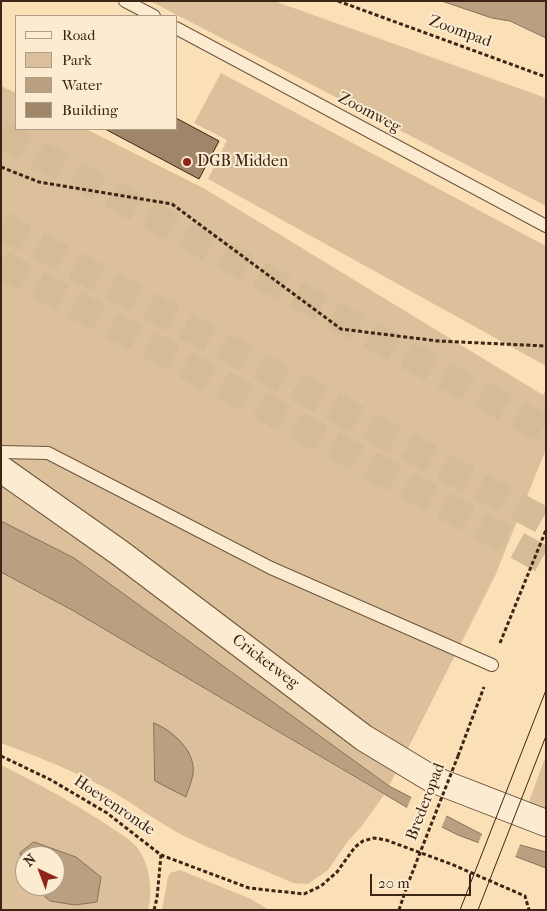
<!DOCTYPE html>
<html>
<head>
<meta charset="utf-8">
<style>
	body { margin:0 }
	#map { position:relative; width:547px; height:911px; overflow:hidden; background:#fbe0b7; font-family:"IM FELL French Canon",serif }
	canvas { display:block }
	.frame { position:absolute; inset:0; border:2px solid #3c2514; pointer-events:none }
	.legend { position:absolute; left:15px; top:15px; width:162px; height:115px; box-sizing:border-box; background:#fcebd0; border:1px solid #af9c85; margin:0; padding:6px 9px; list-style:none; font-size:15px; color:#3c2514 }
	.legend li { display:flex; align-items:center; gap:10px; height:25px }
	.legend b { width:25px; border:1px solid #af9c85 }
	.north { position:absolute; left:15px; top:846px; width:50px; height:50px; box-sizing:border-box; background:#fcebd0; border:1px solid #af9c85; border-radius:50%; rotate:317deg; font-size:14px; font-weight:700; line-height:20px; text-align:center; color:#3c2514 }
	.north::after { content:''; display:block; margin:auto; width:18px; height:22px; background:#8f2418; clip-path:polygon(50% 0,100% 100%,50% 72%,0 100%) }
	.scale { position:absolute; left:370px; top:874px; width:101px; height:22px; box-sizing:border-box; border:2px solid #3c2514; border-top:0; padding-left:6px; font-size:15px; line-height:18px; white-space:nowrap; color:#3c2514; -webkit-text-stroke:4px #fcebd0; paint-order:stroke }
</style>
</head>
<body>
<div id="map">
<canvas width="547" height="911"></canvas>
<div class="frame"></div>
<ul class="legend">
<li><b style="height:6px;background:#fcebd0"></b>Road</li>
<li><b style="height:14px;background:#dbc09b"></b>Park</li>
<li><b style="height:14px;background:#baa080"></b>Water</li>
<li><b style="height:14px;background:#9f8669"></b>Building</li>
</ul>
<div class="north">N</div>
<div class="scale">20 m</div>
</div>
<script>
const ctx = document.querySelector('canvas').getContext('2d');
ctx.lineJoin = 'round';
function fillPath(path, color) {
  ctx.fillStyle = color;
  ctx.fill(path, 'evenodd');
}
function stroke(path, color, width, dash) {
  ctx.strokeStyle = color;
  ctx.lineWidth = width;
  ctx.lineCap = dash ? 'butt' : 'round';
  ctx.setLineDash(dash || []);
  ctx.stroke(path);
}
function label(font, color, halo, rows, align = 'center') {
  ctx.font = font + ' "IM FELL French Canon",serif';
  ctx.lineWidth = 4;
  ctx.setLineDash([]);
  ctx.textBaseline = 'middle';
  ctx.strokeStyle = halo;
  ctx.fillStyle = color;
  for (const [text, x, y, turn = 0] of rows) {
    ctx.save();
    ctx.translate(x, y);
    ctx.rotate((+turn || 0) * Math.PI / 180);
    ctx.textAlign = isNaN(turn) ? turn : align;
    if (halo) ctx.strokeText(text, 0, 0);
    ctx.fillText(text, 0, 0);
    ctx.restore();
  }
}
const green = new Path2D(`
	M150,1H274L546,98V206Z
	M221,73L546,246V366L208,179L227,140L194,123Z
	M1,86L16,93V129H86L205,189L543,395L546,389V449L495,576L389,786L74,558L1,521Z
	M1,572L72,610L384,795L361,827L348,841L328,870L308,884L293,883C257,867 219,853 184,836C159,823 137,806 113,792C77,772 39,757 1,743Z
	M546,755V813L527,807Z
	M1,765C37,783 72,802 106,824C117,832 131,839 139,850C150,867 153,890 148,910H1ZM20,853L76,857L101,877L97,902L50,901L33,886H25V874Z
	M180,870L251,899L269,910H162L168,877L170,873Z`);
const water = new Path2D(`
	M442,1H546V38L510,21L492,18Z
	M1,521L74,558L389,786L483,835L546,852V868L458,835L430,821L72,610L1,572Z
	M154,723C173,731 196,751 193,774C192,781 188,789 186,797L155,781Z
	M34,842L76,857L101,877L97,902L75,905L50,901L33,886H55V856H25V874L20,853Z`);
const pier = new Path2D(`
	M412,796L447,814L441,829L406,810Z
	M483,832L521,842L514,860L477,846Z`);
const building = new Path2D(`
	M176,118L219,141L199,179L105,129H176Z`);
const highwayTunnel = new Path2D(`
	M1,134L546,430
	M1,225L546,522
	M1,264L546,561`);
const path = new Path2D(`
	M338,1L546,77
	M1,167L39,182L172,204L341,329L438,341L546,346
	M500,643L546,530
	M1,756L51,780L107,813L161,855L249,888L304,894L321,886L337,872L355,847L363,841L374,838L386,840L451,864L525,896L529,910
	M458,756L484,687
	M154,910L157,898L161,855
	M399,910L407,886`);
const lane = new Path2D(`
	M125,1L154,16
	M176,28L546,226
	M1,452L48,453L271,568L492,665`);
const street = new Path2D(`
	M1,469L120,553L364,738L432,779L546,823`);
const tram = new Path2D(`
	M460,910L546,690
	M478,910L546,736`);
const pathBridge = new Path2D(`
	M407,886L458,756`);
const markers = [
	[187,162,5,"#8f2418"]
];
const streetNames = [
	["Zoompad",460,32,20],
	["Zoomweg",369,113,28],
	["Cricketweg",265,662,37],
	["Brederopad",426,802,-69],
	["Hoevenronde",114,806,34]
];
const poiNames = [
	["DGB Midden",197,162]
];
fillPath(green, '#dbc09b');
fillPath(water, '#baa080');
stroke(water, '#886f55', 1);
fillPath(pier, '#fbe0b7');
fillPath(building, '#9f8669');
stroke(building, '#3c2514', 1);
stroke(highwayTunnel, '#d5bb96', 28, [28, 14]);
stroke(lane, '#6c543d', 14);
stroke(street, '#6c543d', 28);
stroke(path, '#3c2514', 3, [4, 2.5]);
stroke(lane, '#fcebd0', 12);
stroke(street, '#fcebd0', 26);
stroke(tram, '#3c2514', 1);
stroke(pathBridge, '#3c2514', 3, [4, 2.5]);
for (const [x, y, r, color] of markers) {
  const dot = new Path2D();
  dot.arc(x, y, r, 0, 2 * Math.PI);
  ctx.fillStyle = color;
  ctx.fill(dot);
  stroke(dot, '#fcebd0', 2);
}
label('16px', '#3c2514', '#fcebd0', streetNames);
label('16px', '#3c2514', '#fcebd0', poiNames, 'left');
</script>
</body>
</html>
